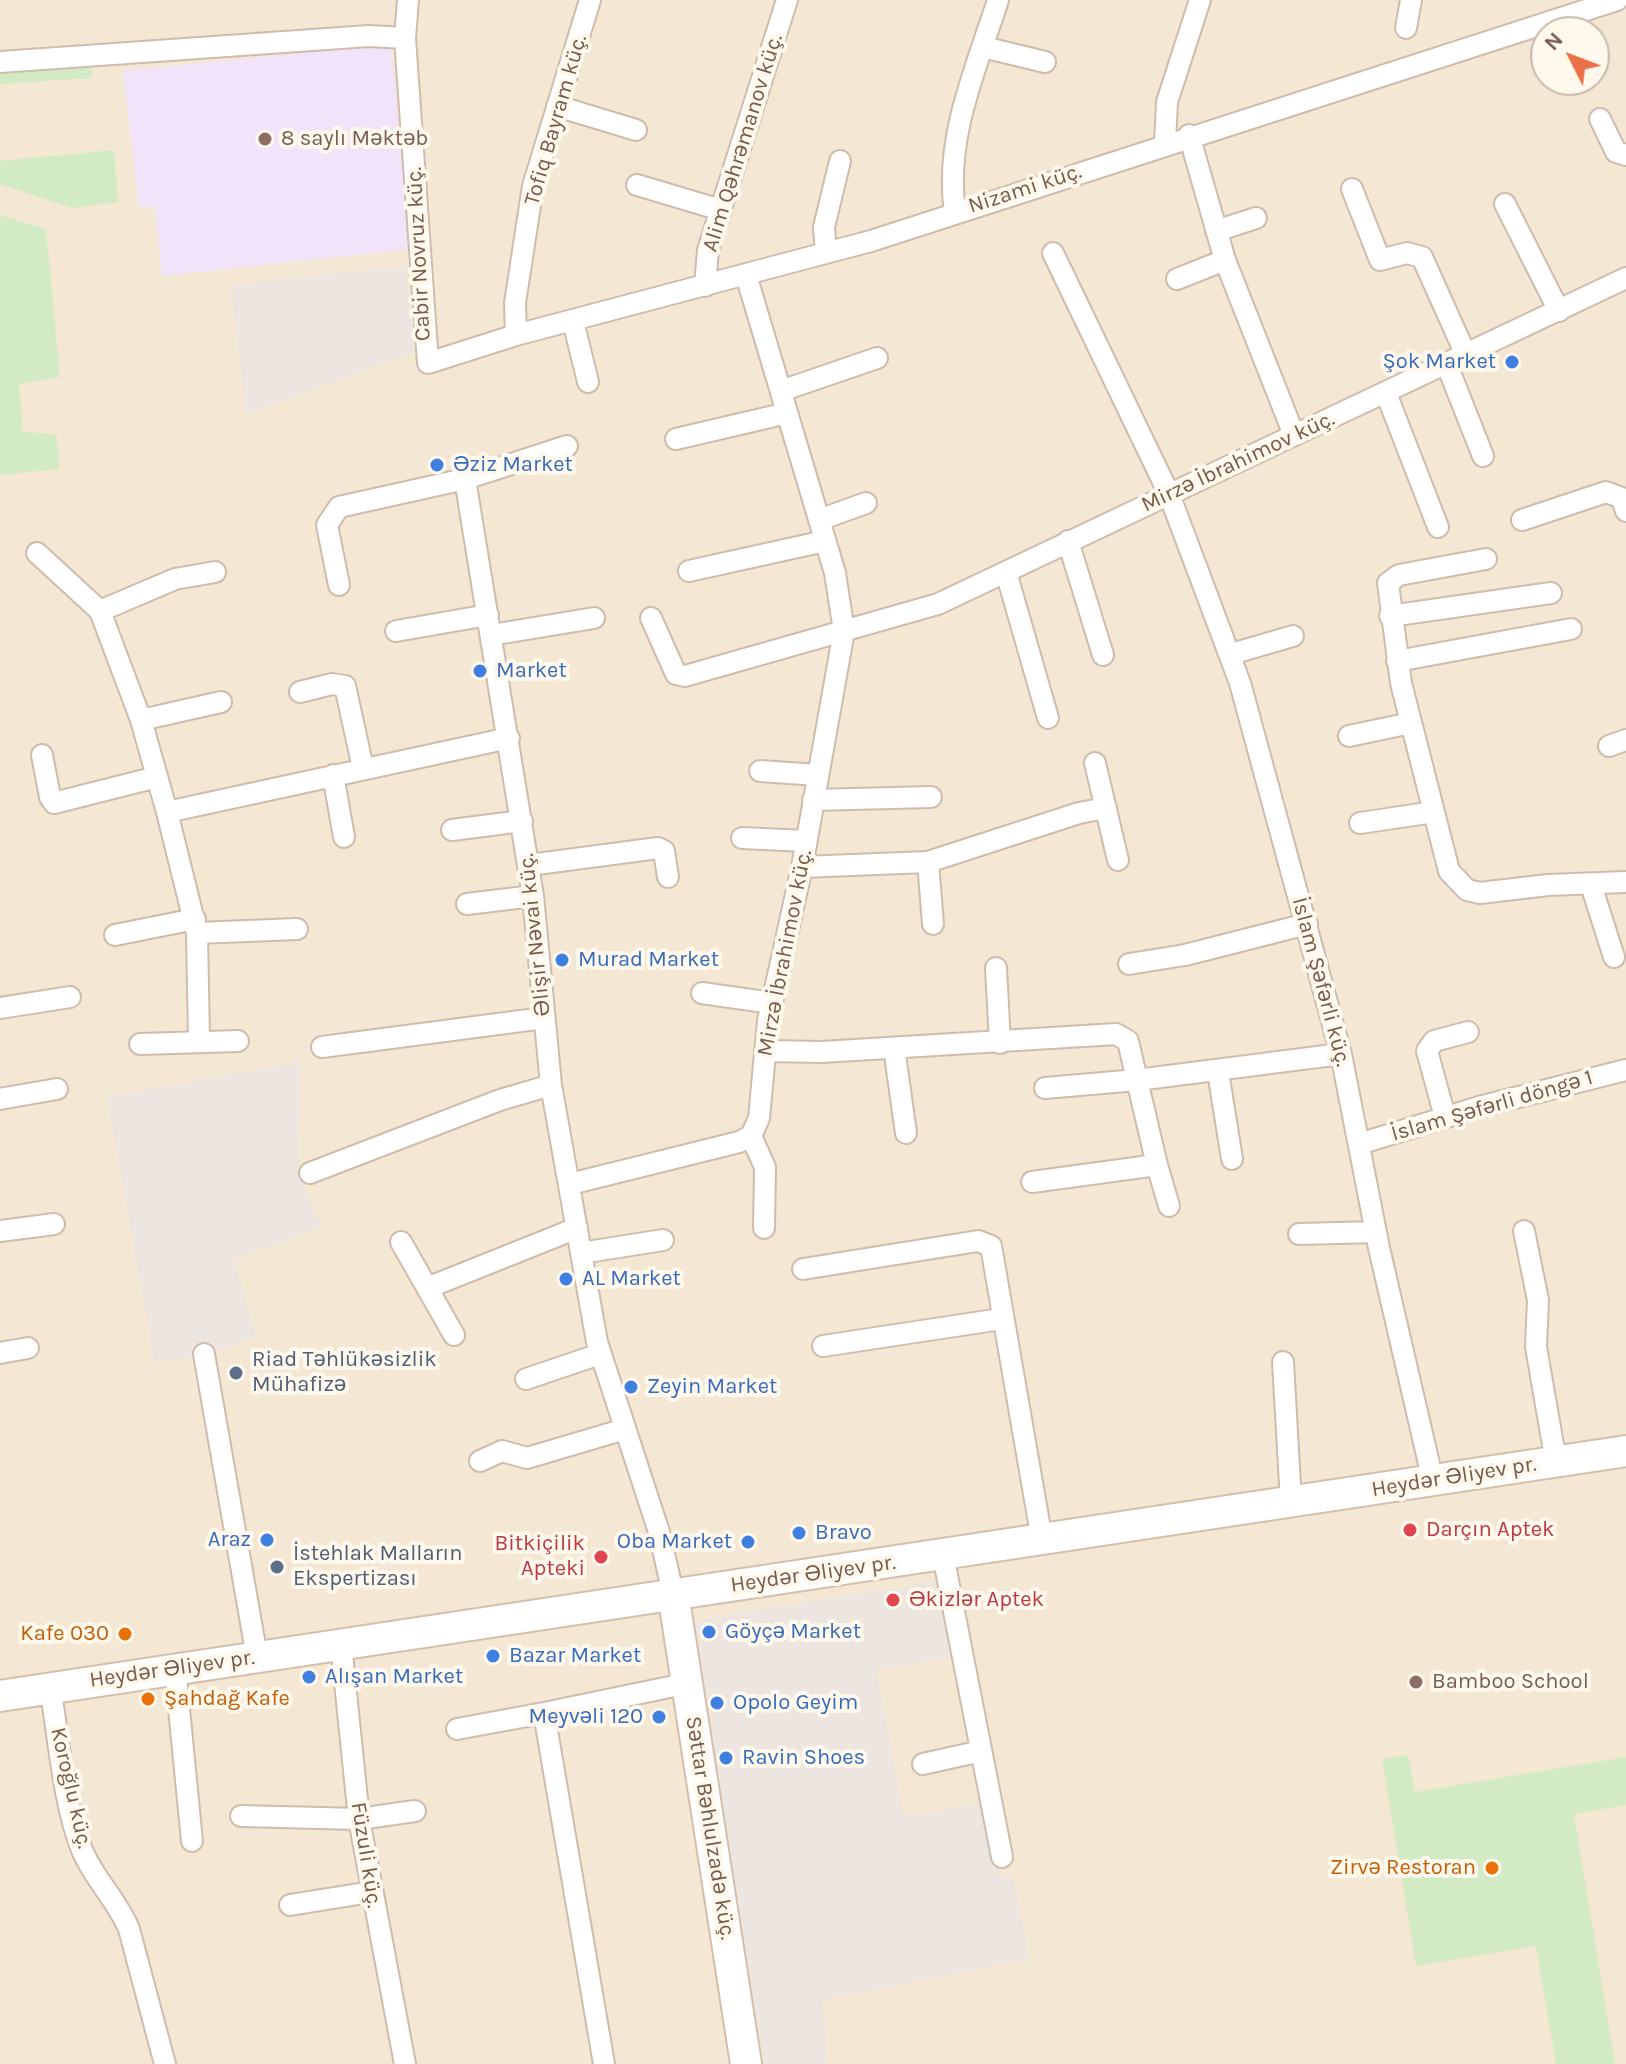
<!DOCTYPE html>
<html>
<head>
<meta charset="utf-8">
<style>
	body { margin:0 }
	#map { position:relative; width:1626px; height:2064px; overflow:hidden; background:#fdf4e6; font-family:Karla,sans-serif }
	canvas { display:block }
	.north { position:absolute; left:1530px; top:16px; width:80px; height:80px; box-sizing:border-box; background:#fff8ed; border:2px solid #c9b9ac; border-radius:50%; rotate:312deg; font-size:22px; font-weight:700; line-height:32px; text-align:center; color:#775b4a }
	.north::after { content:''; display:block; margin:auto; width:28px; height:36px; background:#e8714a; clip-path:polygon(50% 0,100% 100%,50% 72%,0 100%) }
</style>
</head>
<body>
<div id="map">
<canvas width="1626" height="2064"></canvas>
<div class="north">N</div>
</div>
<script>
const ctx = document.querySelector('canvas').getContext('2d');
ctx.lineJoin = 'round';
function fillPath(path, color) {
  ctx.fillStyle = color;
  ctx.fill(path, 'evenodd');
}
function stroke(path, color, width, dash) {
  ctx.strokeStyle = color;
  ctx.lineWidth = width;
  ctx.lineCap = dash ? 'butt' : 'round';
  ctx.setLineDash(dash || []);
  ctx.stroke(path);
}
function label(font, color, halo, rows, align = 'center') {
  ctx.font = font + ' Karla,sans-serif';
  ctx.lineWidth = 8;
  ctx.setLineDash([]);
  ctx.textBaseline = 'middle';
  ctx.strokeStyle = halo;
  ctx.fillStyle = color;
  for (const [text, x, y, turn = 0] of rows) {
    ctx.save();
    ctx.translate(x, y);
    ctx.rotate((+turn || 0) * Math.PI / 180);
    ctx.textAlign = isNaN(turn) ? turn : align;
    if (halo) ctx.strokeText(text, 0, 0);
    ctx.fillText(text, 0, 0);
    ctx.restore();
  }
}
const residential = new Path2D(`
	M0,0H1626V2064H0ZM1546,32H1594V80H1546Z`);
const industrial = new Path2D(`
	M406,266L414,352L246,414L231,285Z
	M301,1062L298,1171L321,1227L234,1259L256,1338L204,1354L155,1363L107,1097Z
	M940,1581L954,1656L876,1671L904,1817L982,1803L1000,1877L1013,1876L1029,1959L822,2000L828,2064H764L693,1621Z`);
const education = new Path2D(`
	M391,44L410,249L162,276L155,207H139L123,71Z`);
const green = new Path2D(`
	M91,67L92,78L0,84V73Z
	M114,150L118,202L72,208L0,184V161Z
	M0,215L46,229L60,377L19,384L23,432L56,434L59,469L0,475Z
	M1408,1755L1415,1792L1626,1757V1805L1574,1814L1615,2064H1556L1536,1946L1416,1966L1382,1759Z`);
const street = new Path2D(`
	M408,0L405,38L428,363L516,335L871,241L1617,0
	M1406,28L1411,0
	M983,47L1045,62
	M0,62L369,36L405,38
	M557,106L636,130
	M1600,119L1616,152L1626,155
	M1189,135L1225,260L1294,435
	M1165,143L1167,102L1200,0
	M637,185L721,210
	M1352,189L1380,260L1407,253L1422,257L1466,355
	M1505,204L1559,311
	M955,212C944,139 976,69 998,0
	M1216,231L1256,218
	M826,253L824,227L840,161
	M1053,253L1169,494L1240,683L1341,1054L1379,1248L1433,1481
	M1177,279L1225,260
	M705,286L708,250L787,0
	M573,321L588,382
	M516,335L515,303L533,186L590,0
	M1447,365L1483,456
	M781,391L877,358
	M1386,393L1438,527
	M676,439L787,413
	M465,479L567,446
	M819,520L866,503
	M1522,520L1606,492L1622,498L1626,511
	M1068,541L1103,655
	M37,553L100,611
	M1486,559L1399,575L1388,583L1401,683L1449,871L1467,890L1480,893L1548,885L1626,882
	M689,571L825,541
	M215,572L175,579L100,611L141,720L167,812L509,738
	M1006,572L1048,718
	M339,585L327,525L339,507L465,479L533,896L551,1085L597,1342L659,1532L673,1593
	M1390,616L1551,593
	M651,618L676,674L685,676L938,604L1626,278
	M396,631L488,615
	M491,635L594,618
	M1231,654L1293,636
	M1397,661L1571,629
	M300,692L332,684L345,686L363,768
	M141,720L221,702
	M1349,736L1411,723
	M1609,746L1626,740
	M42,755L50,797L54,803L157,777
	M1095,763L1118,860
	M760,771L818,775
	M333,775L344,837
	M813,800L931,797
	M167,812L197,933L199,1040
	M1360,823L1434,812
	M452,830L522,821
	M742,838L806,841
	M928,862L933,924
	M529,865L658,848L664,851L668,877
	M802,867L928,862L1079,813L1106,808
	M1591,885L1614,957
	M467,904L533,896
	M197,933L297,929
	M115,935L195,919
	M1129,964L1185,955L1307,924
	M996,968L1000,1043
	M702,993L772,1003
	M0,1008L70,997
	M140,1044L238,1041
	M322,1047L544,1018
	M894,1048L906,1133
	M765,1051L822,1052L1116,1034L1128,1041L1137,1080L1341,1054
	M1218,1072L1232,1159
	M0,1099L57,1089
	M1445,1117L1427,1051L1434,1041L1468,1032
	M751,1136L765,1167L764,1228
	M1359,1144L1479,1107L1626,1070
	M1157,1165L1169,1206
	M310,1173L500,1100L551,1085
	M1032,1182L1157,1165L1137,1080L1045,1088
	M570,1184L739,1142L751,1136L759,1118L768,1021L802,867L844,631L835,573L746,275
	M0,1231L54,1224
	M1524,1231L1538,1300L1536,1347L1556,1462
	M1299,1234L1376,1232
	M401,1242L454,1335
	M581,1253L663,1240
	M803,1269L978,1241L991,1246L1042,1540
	M427,1288L577,1228
	M823,1346L1001,1319
	M0,1353L28,1348
	M204,1354L257,1657
	M1283,1362L1291,1502
	M526,1379L600,1354
	M480,1461L502,1451L527,1458L625,1429
	M943,1555L1002,1857
	M341,1644L359,1819L405,2064
	M175,1668L192,1841
	M50,1687C59,1738 63,1803 82,1850C94,1879 117,1900 129,1929L165,2064
	M457,1729L544,1713
	M923,1764L981,1751
	M241,1816L359,1819L415,1811
	M290,1905L371,1892
	M604,2064L544,1713L689,1683`);
const secondary = new Path2D(`
	M673,1593L746,2064
	M0,1696L1626,1451`);
const markers = [
	[265,139,8,"#8d6e63"],
	[1512,362,8,"#3f7fe0"],
	[437,465,8,"#3f7fe0"],
	[480,671,8,"#3f7fe0"],
	[562,960,8,"#3f7fe0"],
	[566,1279,8,"#3f7fe0"],
	[236,1373,8,"#5c6f8a"],
	[631,1387,8,"#3f7fe0"],
	[1410,1530,8,"#e0444e"],
	[799,1533,8,"#3f7fe0"],
	[267,1540,8,"#3f7fe0"],
	[748,1542,8,"#3f7fe0"],
	[601,1557,8,"#e0444e"],
	[277,1567,8,"#5c6f8a"],
	[893,1600,8,"#e0444e"],
	[709,1632,8,"#3f7fe0"],
	[125,1634,8,"#e8710a"],
	[493,1656,8,"#3f7fe0"],
	[309,1677,8,"#3f7fe0"],
	[1416,1682,8,"#8d6e63"],
	[148,1699,8,"#e8710a"],
	[717,1703,8,"#3f7fe0"],
	[659,1717,8,"#3f7fe0"],
	[726,1758,8,"#3f7fe0"],
	[1492,1868,8,"#e8710a"]
];
const streetNames = [
	["Tofiq Bayram küç.",556,120,-74],
	["Alim Qəhrəmanov küç.",743,143,-73],
	["Nizami küç.",1025,189,-18],
	["Cabir Novruz küç.",419,254,-93],
	["Mirzə İbrahimov küç.",1238,462,-25],
	["Əlişir Nəvai küç.",535,935,-96],
	["Mirzə İbrahimov küç.",785,953,-79],
	["İslam Şəfərli küç.",1321,982,75],
	["İslam Şəfərli döngə 1",1492,1106,-16],
	["Heydər Əliyev pr.",1454,1477,-9],
	["Heydər Əliyev pr.",813,1574,-8],
	["Heydər Əliyev pr.",172,1669,-8],
	["Koroğlu küç.",71,1788,77],
	["Səttar Bəhlulzadə küç.",710,1828,81],
	["Füzuli küç.",366,1855,81]
];
const educationNames = [
	["8 saylı Məktəb",281,139],
	["Bamboo School",1432,1682]
];
const shopNames = [
	["Şok Market",1496,362,"right"],
	["Əziz Market",453,465],
	["Market",496,671],
	["Murad Market",578,960],
	["AL Market",582,1279],
	["Zeyin Market",647,1387],
	["Bravo",815,1533],
	["Araz",251,1540,"right"],
	["Oba Market",732,1542,"right"],
	["Göyçə Market",725,1632],
	["Bazar Market",509,1656],
	["Alışan Market",325,1677],
	["Opolo Geyim",733,1703],
	["Meyvəli 120",643,1717,"right"],
	["Ravin Shoes",742,1758]
];
const serviceNames = [
	["Riad Təhlükəsizlik",252,1360],
	["Mühafizə",252,1385],
	["İstehlak Malların",293,1554],
	["Ekspertizası",293,1579]
];
const healthNames = [
	["Darçın Aptek",1426,1530],
	["Bitkiçilik",585,1544,"right"],
	["Apteki",585,1569,"right"],
	["Əkizlər Aptek",909,1600]
];
const foodNames = [
	["Kafe 030",109,1634],
	["Şahdağ Kafe",164,1699,"left"],
	["Zirvə Restoran",1476,1868]
];
fillPath(residential, '#f4e7d4');
fillPath(industrial, '#ede6e0');
fillPath(education, '#f1e3f9');
fillPath(green, '#d3ebc4');
stroke(street, '#cfbcac', 24);
stroke(secondary, '#d4bfac', 34);
stroke(street, '#fff', 20);
stroke(secondary, '#fff', 30);
for (const [x, y, r, color] of markers) {
  const dot = new Path2D();
  dot.arc(x, y, r, 0, 2 * Math.PI);
  ctx.fillStyle = color;
  ctx.fill(dot);
  stroke(dot, '#fff8ed', 3);
}
label('22px', '#775b4a', '#fff8ed', streetNames);
label('22px', '#785e54', '#fff8ed', educationNames, 'left');
label('22px', '#366cbe', '#fff8ed', shopNames, 'left');
label('22px', '#4e5e75', '#fff8ed', serviceNames, 'left');
label('22px', '#be3a42', '#fff8ed', healthNames, 'left');
label('22px', '#c56008', '#fff8ed', foodNames, 'right');
</script>
</body>
</html>
